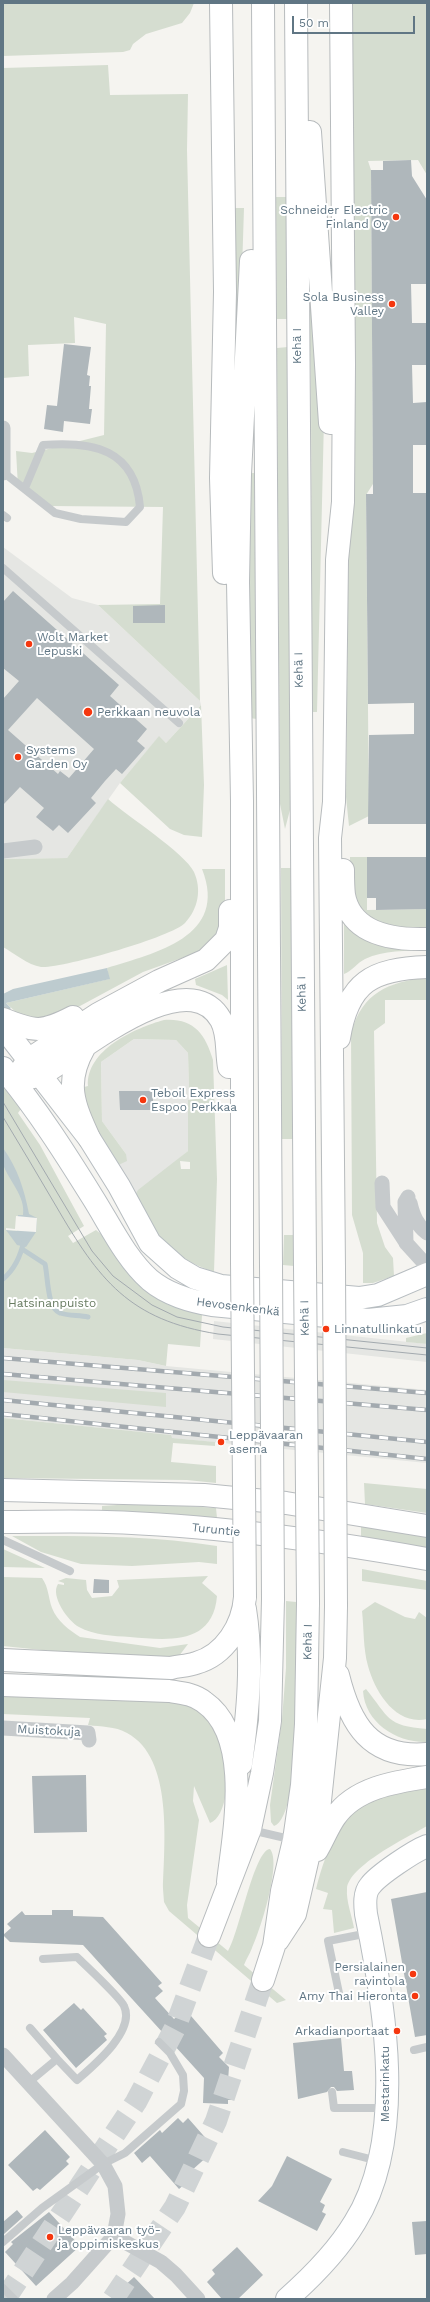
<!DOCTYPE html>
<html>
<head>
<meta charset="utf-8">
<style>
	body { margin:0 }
	#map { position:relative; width:430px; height:2302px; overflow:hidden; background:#f5f4f0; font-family:"Work Sans",sans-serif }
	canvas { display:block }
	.frame { position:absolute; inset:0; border:4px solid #607684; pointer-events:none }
	.scale { position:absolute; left:292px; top:16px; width:123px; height:18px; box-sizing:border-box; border:2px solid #607684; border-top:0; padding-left:5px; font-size:12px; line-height:14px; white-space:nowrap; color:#607684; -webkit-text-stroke:3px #fff; paint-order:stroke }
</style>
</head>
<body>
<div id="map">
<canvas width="430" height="2302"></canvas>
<div class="frame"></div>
<div class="scale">50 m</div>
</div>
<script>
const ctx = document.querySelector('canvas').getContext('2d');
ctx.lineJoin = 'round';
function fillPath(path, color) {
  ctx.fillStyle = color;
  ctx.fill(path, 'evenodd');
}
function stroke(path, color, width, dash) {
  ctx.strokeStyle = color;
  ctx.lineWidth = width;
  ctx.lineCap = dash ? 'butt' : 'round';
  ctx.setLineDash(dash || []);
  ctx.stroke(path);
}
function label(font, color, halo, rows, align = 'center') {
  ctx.font = font + ' "Work Sans",sans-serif';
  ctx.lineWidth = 4;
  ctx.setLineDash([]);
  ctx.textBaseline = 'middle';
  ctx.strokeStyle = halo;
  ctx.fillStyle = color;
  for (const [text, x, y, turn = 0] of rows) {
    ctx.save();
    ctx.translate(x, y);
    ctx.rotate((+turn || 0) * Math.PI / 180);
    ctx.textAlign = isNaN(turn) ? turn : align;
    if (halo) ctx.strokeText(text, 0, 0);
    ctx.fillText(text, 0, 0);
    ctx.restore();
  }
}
const built = new Path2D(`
	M3,547L72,598L98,605L200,701L201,705L166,743L159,737L120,783L67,858L3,859Z
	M134,1039L176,1040L188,1053L189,1089L188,1151L134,1197L114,1167L126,1154L102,1121L101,1062Z
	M214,1321L427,1344V1362L213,1339Z
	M3,1348L138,1360L166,1366L427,1390V1463L171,1438L170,1435L3,1418Z`);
const green = new Path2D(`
	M3,3H194L190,13L182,23L146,34L133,44L130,50L123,52L3,56Z
	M352,3H427V175L418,160L368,161L371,170L373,484L366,495L369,816L349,826L346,797L353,77Z
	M108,65L110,95L188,94L187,150L200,701L98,605L160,604L163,507L49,506L18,487L16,451L32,453L104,435L106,324L74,317L75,343L28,345L29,376L3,378V68Z
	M276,197H287V319H277Z
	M233,208H244L239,364H232Z
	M309,309L317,311L324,419L317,712H312L311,385Z
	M288,347L291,806L285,829L280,804L277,348Z
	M248,473H254L257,719L249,718Z
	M201,705L204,785L202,837L184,835L170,829L120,783L159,736L166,743Z
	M108,799C127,816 185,853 194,872C202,890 198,909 185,923C172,937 60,969 41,967C28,965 14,953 3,947V859L67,858Z
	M350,857H367V910L427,909V931H394L360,912L350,887Z
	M281,868H292L294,1139H282Z
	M202,869H225V913L220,932L207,949L143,972L67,1013L47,1021L19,1015L6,1003L109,979L107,968C155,953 229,937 202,869Z
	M344,914L427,946V950C406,951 384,950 365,959C357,963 352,971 344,974Z
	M227,965L228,1000L222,995L196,985L195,979Z
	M427,977V1000H385V1023L374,1031L377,1223L385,1247L393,1258L394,1276L373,1283H363V1253L352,1215L351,1033C363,992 387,983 427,977Z
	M164,1020C193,1018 205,1033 213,1060L217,1179L214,1272C170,1257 156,1235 134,1197L138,1190L188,1151V1100L196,1099V1089H189L188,1053L176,1040L134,1039L101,1062L102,1121L126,1154L127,1161L114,1167L88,1124L80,1088L88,1086C86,1050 135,1028 164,1020ZM180,1161L190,1162V1169H181Z
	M3,1081L23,1106L18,1113L40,1145L84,1226L68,1236L73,1243L96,1230L112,1243L156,1297L167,1304L202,1315L200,1347L168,1344L166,1366L138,1360L3,1348Z
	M284,1235H293L294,1266L283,1265Z
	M427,1333V1344L406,1342V1338Z
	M3,1380L166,1393V1407L3,1392Z
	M3,1418L171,1435L172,1438L215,1442V1446L173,1443L171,1462L216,1466V1483L187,1480L3,1478Z
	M364,1483L427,1489V1513L365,1504Z
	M146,1503L216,1508L217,1518L102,1512V1506Z
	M361,1525L427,1537V1549L361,1537Z
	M12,1536C80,1536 149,1535 217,1546V1564L199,1562L132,1566L81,1564L41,1552Z
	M3,1549L45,1568L3,1567Z
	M362,1569L427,1581V1590L362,1581Z
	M208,1576L202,1583L217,1596C213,1646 167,1640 130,1637C114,1636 93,1635 79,1627C68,1621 50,1596 58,1584L64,1585V1583L58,1581L66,1578L86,1580L87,1590L92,1598L112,1596L119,1587L117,1580Z
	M3,1577L42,1578C49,1588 48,1597 52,1608C57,1621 69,1630 80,1637L160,1648L188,1644L179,1656L166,1658L71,1653L3,1646Z
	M286,1601L296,1602C297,1632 304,1818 274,1826L271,1822L270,1805L282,1719L286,1668Z
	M375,1602L405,1617L415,1619L419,1612L427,1618V1719C396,1726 375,1692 368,1666C363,1648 364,1629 362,1611Z
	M366,1689C389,1717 386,1726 427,1729V1742C397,1743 365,1723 363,1691Z
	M3,1694L182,1702C189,1706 201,1709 207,1715C211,1719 224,1749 226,1757C230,1772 227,1818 210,1823L194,1786L193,1801L199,1820L187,1905L188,1918L228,1951C239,1934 254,1850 270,1849C282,1863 260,1931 252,1948C250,1954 246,1959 244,1965L286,2000L277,2003L169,1911L164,1902L163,1889C164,1845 174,1758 127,1733C115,1726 101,1727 88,1725L90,1718L3,1714Z
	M427,1787V1826C408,1837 348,1866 347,1889C346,1901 352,1916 354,1928L334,1933L332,1910L323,1909L328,1893L316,1889C327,1846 344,1803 394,1792C404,1790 416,1789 427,1787Z`);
const water = new Path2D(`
	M107,968L110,979L6,1003L11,1008L3,1015V994L13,989Z
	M3,1148C18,1169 24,1189 29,1214L37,1218L36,1232L26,1247L17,1245L6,1230L17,1231L18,1215H23C26,1196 8,1180 3,1164C2,1159 3,1153 3,1148Z`);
const pier = new Path2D(`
	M16,1216L37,1218L36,1232L6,1230V1228L15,1229Z`);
const stream = new Path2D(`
	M22,1249L45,1264C48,1276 47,1309 60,1313C69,1316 79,1315 88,1317
	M3,1279C15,1269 21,1255 24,1240`);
const building = new Path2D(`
	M411,160L412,176L427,200V284H411L412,323H427V365H412L413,403L427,402V445H413V493H427V824H368L369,735L414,734V703L368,704L366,494H373L371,170H383V161Z
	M64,344L91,347L87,375L90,376L89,386H91L89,409H92L90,424L64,421L63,432L44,429L47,405L57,406Z
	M13,591L119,685L110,696L147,729L137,741L145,748L122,774L116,769L105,781L91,798L96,803L68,833L59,825L53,831L36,817L44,808L20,787L3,805V699L19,681L3,668V602ZM37,698L94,749L69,778L60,771L58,774L8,730Z
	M165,605V623H133V606Z
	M367,857H427V909L376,910V898H367Z
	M119,1091H153V1110H120Z
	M94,1579L109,1580V1593H93Z
	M86,1775L87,1832L34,1833L32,1776Z
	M427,1892V2035L415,2037L391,1899Z
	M52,1910H73V1916L103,1917L162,1983L158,1986L163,1991L155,1998L174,2019L185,2009L223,2053L219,2057L229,2067L228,2081L233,2082V2100H228V2104L203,2103L204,2078L83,1945L10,1942L3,1935L11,1928L7,1924L22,1911L25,1915H52Z
	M74,2003L81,2010L83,2008L107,2034L104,2036L107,2040L76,2068L43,2030Z
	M341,2038L344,2071H352L354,2090L337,2091L334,2087H331L327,2092L298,2099L293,2043Z
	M178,2118L183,2123L188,2118L210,2143L204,2147L210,2154L190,2172L193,2177L179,2189L150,2156L142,2163L134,2153L160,2130L162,2133Z
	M45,2130L70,2157L66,2161L69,2164L58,2174L40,2190L37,2188L33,2191L8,2165Z
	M287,2156L332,2179L320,2202L325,2205L322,2212L326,2214L317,2231L258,2201L272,2186Z
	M17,2210L23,2217L4,2234L3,2222Z
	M49,2212L80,2246L36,2286L5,2252L13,2244L11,2242Z
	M427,2221V2254L415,2255L412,2222Z
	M237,2247L263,2275L238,2299H222L207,2282L215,2274L212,2270Z
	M134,2277L155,2299H110Z`);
const highwayTunnel = new Path2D(`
	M5,2299L136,2102L175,2028L209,1936
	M113,2299L175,2207L216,2121L263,1980`);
const lane = new Path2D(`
	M3,472L55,513L81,519L126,522L140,507C135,449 93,441 43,445L25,488
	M3,515L7,518
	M3,568L179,723
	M3,1540L70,1571
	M251,1830L294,1840
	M43,1959L77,1957C86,1966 120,1997 124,2006C136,2031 93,2066 77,2080L57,2059
	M339,1993L328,1941L369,1933
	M414,2050L427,2047
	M28,2083L57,2059L30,2028
	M332,2092L334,2108H385
	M343,2152L378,2161
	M3,2242L42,2208L103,2164L125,2153L181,2104L184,2091L183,2075L170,2053L159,2042
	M3,2288L14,2299`);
const street = new Path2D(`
	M3,428V473
	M3,851L35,847
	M382,1183L383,1207L407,1244L427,1266
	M410,1203C413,1216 417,1225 427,1233
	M406,1243L405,1202L408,1197
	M3,1728L88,1733L89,1740
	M3,2055L103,2164L115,2186L118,2214L114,2236L72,2283L54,2299
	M114,2236L161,2262L176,2275L198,2299`);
const secondary = new Path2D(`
	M3,1027L89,1138L119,1186L150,1243L178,1268L195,1278L221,1286L359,1298L378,1295L427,1274
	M3,1068C37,1109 65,1153 93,1198C110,1225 126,1259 150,1280C168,1295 190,1301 212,1305L368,1320L407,1316L427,1309
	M287,2299C313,2276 337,2252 355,2222C407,2138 385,2006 366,1914C365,1905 364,1893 370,1886C378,1875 414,1851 427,1846`);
const primary = new Path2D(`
	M3,1490L204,1495L286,1503L427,1526
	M3,1522C37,1522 72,1521 106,1522C213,1525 321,1540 427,1559`);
const highway = new Path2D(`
	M221,3L225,292L221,478L224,573
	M263,3L271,1264
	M296,3L305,1267
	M310,132L330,423
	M343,870C343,878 343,887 344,895C351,935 394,940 427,939
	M3,1019C35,1032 42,1033 73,1017
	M339,1038C348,982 372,969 427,967
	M84,1048C64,1083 74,1105 89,1138
	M14,1081L28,1060L98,1014L159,981L206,960L226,940L230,928V911
	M14,1081C23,1079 33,1078 41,1075C77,1055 187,959 221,1020C229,1034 226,1052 229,1067
	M242,1262V801L238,582L240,474L251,261
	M334,1269L330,838L334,802L337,560L343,502L344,365L341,3
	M3,1660L171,1668C179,1666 188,1666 196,1663C225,1655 243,1625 245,1597
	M338,1675C350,1724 370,1759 427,1754
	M3,1685L169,1691C182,1693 194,1694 204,1702C253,1736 234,1831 228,1882
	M241,1764C248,1713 253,1660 245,1609
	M317,1850C323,1840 328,1827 335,1817C355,1788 394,1782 427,1777
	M209,1936L250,1829L262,1773L270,1721L273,1599
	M278,1940L295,1914L319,1810L335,1658L336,1606
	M263,1980L274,1946L282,1891L294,1840L302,1785L306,1724L308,1603`);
const tram = new Path2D(`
	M3,1102L92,1251L113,1276L152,1305L177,1317L223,1327L427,1348
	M3,1117C21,1146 38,1176 56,1206C99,1280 129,1320 218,1334L427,1355`);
const rail = new Path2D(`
	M3,1358L427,1393
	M3,1374L427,1410
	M3,1400L427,1442
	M3,1414L427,1459`);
const highwayBridge = new Path2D(`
	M242,1262L245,1597
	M271,1264L273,1599
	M305,1267L308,1603
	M334,1269L336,1606`);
const markers = [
	[396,217,4,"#f5370f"],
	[392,304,4,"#f5370f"],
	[29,644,4,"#f5370f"],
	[88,712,5,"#f5370f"],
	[18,757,4,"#f5370f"],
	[143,1100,4,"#f5370f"],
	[326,1329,4,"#f5370f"],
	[221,1442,4,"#f5370f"],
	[413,1974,4,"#f5370f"],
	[415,1996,4,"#f5370f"],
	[397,2031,4,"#f5370f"],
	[50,2237,4,"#f5370f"]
];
const poiNames = [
	["Schneider Electric",388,210,"right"],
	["Finland Oy",388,224,"right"],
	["Sola Business",384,297,"right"],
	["Valley",384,311,"right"],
	["Wolt Market",37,637],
	["Lepuski",37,651],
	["Perkkaan neuvola",97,712],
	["Systems",26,750],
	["Garden Oy",26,764],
	["Teboil Express",151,1093],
	["Espoo Perkkaa",151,1107],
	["Linnatullinkatu",334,1329],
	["Leppävaaran",229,1435],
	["asema",229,1449],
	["Persialainen",405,1967,"right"],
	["ravintola",405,1981,"right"],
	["Amy Thai Hieronta",407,1996,"right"],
	["Arkadianportaat",389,2031,"right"],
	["Leppävaaran työ-",58,2230],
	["ja oppimiskeskus",58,2244]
];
const streetNames = [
	["Kehä I",297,346,-90],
	["Kehä I",299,670,-91],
	["Kehä I",302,994,-91],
	["Hevosenkenkä",238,1307,7],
	["Kehä I",305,1318,-91],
	["Turuntie",216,1530,6],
	["Kehä I",308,1642,-89],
	["Muistokuja",49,1731,3],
	["Mestarinkatu",385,2084,-90]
];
const parkNames = [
	["Hatsinanpuisto",52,1303]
];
fillPath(built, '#e5e6e3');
fillPath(green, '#d5ddd0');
fillPath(water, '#bdcbcf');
fillPath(pier, '#f5f4f0');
stroke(stream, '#bdcbcf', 5);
fillPath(building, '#afb7bb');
stroke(highwayTunnel, '#d0d4d5', 22, [22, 11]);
stroke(secondary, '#b7bdc1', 24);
stroke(primary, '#b8bcbf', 24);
stroke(highway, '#b7bbbd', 24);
stroke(lane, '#c6cacc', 8);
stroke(street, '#c6cacc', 15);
stroke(secondary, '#fff', 22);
stroke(primary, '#fff', 22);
stroke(highway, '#fff', 22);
stroke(tram, '#a3aaaf', 1);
stroke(rail, '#a3aaaf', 4.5);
stroke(rail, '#fff', 3, [9]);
stroke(highwayBridge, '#b7bbbd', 24, []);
stroke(highwayBridge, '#fff', 22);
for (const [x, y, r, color] of markers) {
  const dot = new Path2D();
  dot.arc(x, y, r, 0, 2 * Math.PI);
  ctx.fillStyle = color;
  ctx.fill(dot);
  stroke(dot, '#fff', 1.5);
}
label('12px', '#607684', '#fff', poiNames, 'left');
label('12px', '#607684', '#fff', streetNames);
label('12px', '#677b60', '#fff', parkNames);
</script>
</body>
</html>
